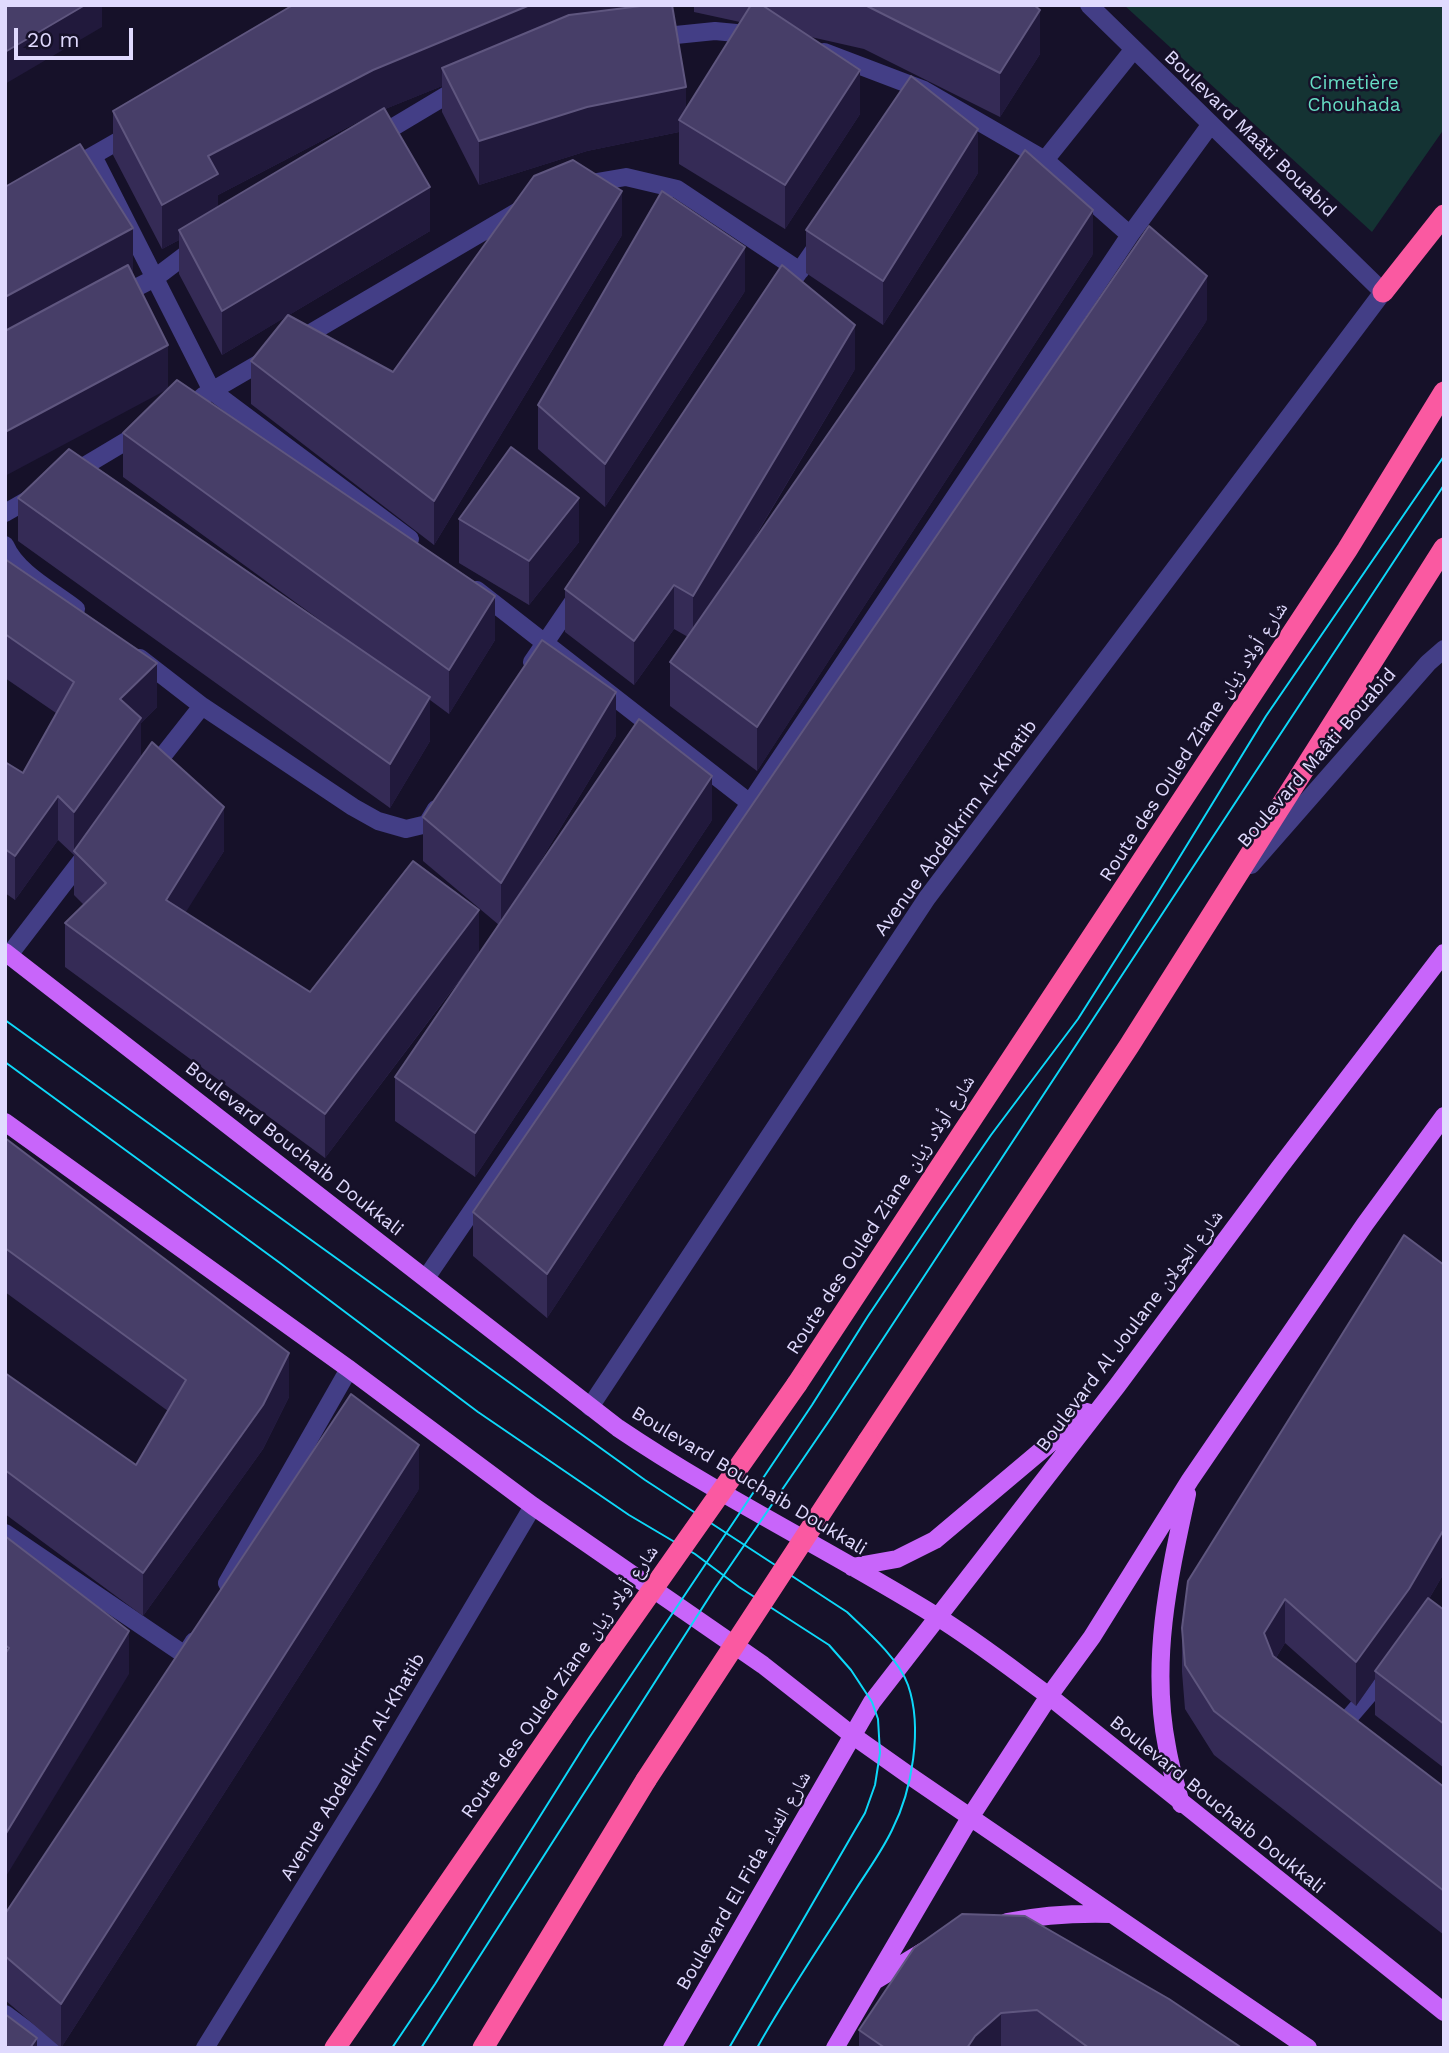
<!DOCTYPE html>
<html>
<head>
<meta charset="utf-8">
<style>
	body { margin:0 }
	#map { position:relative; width:1449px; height:2053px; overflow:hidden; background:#161129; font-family:"Work Sans",sans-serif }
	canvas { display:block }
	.frame { position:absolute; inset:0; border:7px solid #e0dafe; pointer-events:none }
	.scale { position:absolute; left:14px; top:28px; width:119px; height:32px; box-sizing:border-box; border:4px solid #e0dafe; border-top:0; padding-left:9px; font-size:21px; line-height:24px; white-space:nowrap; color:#e0dafe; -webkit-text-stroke:5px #161129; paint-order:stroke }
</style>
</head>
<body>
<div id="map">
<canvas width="1449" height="2053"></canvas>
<div class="frame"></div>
<div class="scale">20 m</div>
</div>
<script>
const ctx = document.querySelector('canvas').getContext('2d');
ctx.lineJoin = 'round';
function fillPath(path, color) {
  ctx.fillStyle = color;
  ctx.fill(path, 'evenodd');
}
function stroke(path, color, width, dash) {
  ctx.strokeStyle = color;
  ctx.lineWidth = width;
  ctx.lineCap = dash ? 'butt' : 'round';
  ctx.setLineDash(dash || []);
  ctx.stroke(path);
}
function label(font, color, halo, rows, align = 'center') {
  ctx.font = font + ' "Work Sans","Noto Naskh Arabic",sans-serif';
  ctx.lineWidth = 5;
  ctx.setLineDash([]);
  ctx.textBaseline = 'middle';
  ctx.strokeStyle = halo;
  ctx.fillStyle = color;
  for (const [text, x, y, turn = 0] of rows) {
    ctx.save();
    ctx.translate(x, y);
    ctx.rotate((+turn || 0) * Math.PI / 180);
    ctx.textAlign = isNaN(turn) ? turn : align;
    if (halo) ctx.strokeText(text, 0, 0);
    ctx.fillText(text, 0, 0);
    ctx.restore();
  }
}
const green = new Path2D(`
	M1124,5H1444V129L1372,232Z`);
const minor = new Path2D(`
	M656,37L715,31L757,35
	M824,52L924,90L1045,160L1130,235
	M375,138L462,86
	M93,156L212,391L410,539
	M85,160L134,132
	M1045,160L1134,49
	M585,184L626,177L677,189L800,271
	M783,295L819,243
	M120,296L155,278L196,247
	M297,341L520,210
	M203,396L270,357
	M71,474L143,431
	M5,513L38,494
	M5,545C17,573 53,591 76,609
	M477,590L750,803
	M140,658L202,706L353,807L378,821L406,829L427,824L436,809
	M532,662L579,593
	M150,772L202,706
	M1251,865L1428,663L1444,649
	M9,955L88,852
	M426,1278L750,803L1130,235L1211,124
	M590,1407L927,898L1383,292L1089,5
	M5,1533L185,1655L194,1641
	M227,1583L349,1369
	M1346,1721L1389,1671
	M5,2014L51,2048
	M205,2048L369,1783L533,1506`);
const major = new Path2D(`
	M5,952L618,1428C720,1497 831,1551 936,1616C975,1640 1012,1669 1049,1696L1444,2012
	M5,1122L349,1369L533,1506L763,1665L852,1735L910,1776L1308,2048
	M852,1567L897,1559L935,1540L1087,1412
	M1181,1804C1176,1785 1170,1766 1167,1747C1150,1661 1169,1577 1187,1494
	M1007,1922C1042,1915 1075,1913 1111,1914
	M876,1980L924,1951
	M672,2048L872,1702L1117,1386L1279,1168L1444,953
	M835,2048L971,1816L1049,1696L1092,1637L1190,1480L1365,1224L1444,1116`);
const highway = new Path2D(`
	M1383,292L1444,215
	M797,1384L1347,550L1444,392
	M868,1441L1129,1046L1444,548
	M335,2048L562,1718
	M483,2048L646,1780`);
const tram = new Path2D(`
	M5,1020L645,1480L847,1612C867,1631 899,1659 908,1685C923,1728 912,1791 892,1830C882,1851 868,1870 856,1889C823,1942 787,1994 757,2048
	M5,1062L280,1263L478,1412L629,1515L695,1554L739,1587L829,1645L851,1670L872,1702L878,1719L880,1753L875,1785L865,1813L855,1830L729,2048
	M392,2048L435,1984L589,1738L812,1405L868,1316L936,1215L991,1135L1078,1019L1157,894L1266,716L1444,456
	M421,2048L715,1588L831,1418L1444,485`);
const highwayBridge = new Path2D(`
	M562,1718L797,1384
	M646,1780L868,1441`);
const wall = new Path2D(`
	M293,5L686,110L740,22L694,12V5H1034L1040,54L1000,117L864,49L811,37L860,114L785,229L679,164V132L587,151L479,185L442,112V86L385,109L430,231L289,315L393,372L622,235L434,545L251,404V361L287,316L222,355L179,274V240L162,249L113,155V111ZM375,113L218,207V195Z
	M978,173L883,325L806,273V230Z
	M1093,254L757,771L670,706V662L688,637L674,629L634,685L565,632V589L855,369L742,559Z
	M745,291L605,507L538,449V405Z
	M1207,320L547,1318L473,1256V1212Z
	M123,433L495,640L449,714L430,700V741L390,808L18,541V498L350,642L123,477Z
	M459,519L579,542L529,605L459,563Z
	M5,559L157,707L141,723V759L224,851L185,912L310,992L479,953L499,925L423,861V817L616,736L526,885L712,820L475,1177L395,1121V1077L478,956L325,1158L65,967V923L84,905L74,895V855L58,840L15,900L5,893V762L23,773L56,713L5,678Z
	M5,1138L289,1397L263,1449L143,1616L5,1514V1373L136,1465L168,1411L5,1292Z
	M1444,1265V1573L1429,1599L1444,1610V1768L1375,1715V1679L1356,1706L1285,1643L1276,1658L1444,1787V1935L1214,1755L1185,1709L1182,1672V1628Z
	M419,1489L61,2048L5,2000V1914Z
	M914,1948L1242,2048H859V2030Z`);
const shadedWall = new Path2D(`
	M85,5H102V27L5,84V52Z
	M530,5H670L442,68V86L373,114L218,195V218L179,230V240L162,249V205L208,156L373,70Z
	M1040,10V54L1000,117V73Z
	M860,70V114L785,229V185Z
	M686,87V124L679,120V132L587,151L479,185V141L587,107Z
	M978,129V173L883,325V281Z
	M430,187V231L222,355V311Z
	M622,191V235L434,545V501Z
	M1093,210V254L757,771V727Z
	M133,228V272L5,341V297Z
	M745,247V291L605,507V464Z
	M1207,276V320L547,1318V1274Z
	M855,325V369L693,640V596Z
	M168,345V389L5,476V432Z
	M579,498V542L529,605V561Z
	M674,585V629L634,685V641Z
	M495,596V640L449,714V670Z
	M157,663V707L141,723V761L74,852V812L120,699Z
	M616,692V736L501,926V883Z
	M430,697V741L390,808V764Z
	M712,776V820L475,1177V1133Z
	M58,796V840L15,900V856Z
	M224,807V851L166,944V900Z
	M479,910V954L325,1158V1114Z
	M289,1353V1397L263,1449L143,1616V1573Z
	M419,1445V1489L61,2048V2004Z
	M1444,1529V1573L1409,1633L1375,1671V1679L1356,1706V1662Z
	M1285,1599V1643L1264,1677V1633Z
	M129,1631V1674L5,1878V1835Z
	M1001,2013V2048H967L975,2036Z
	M37,2038V2048H30Z`);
const building = new Path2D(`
	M5,5H85L5,52Z
	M293,5H530L373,70L208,156L218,174L162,205L113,111Z
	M649,5H672L686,87L587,107L479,141L442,68L569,15Z
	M751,5H762L860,70L785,185L679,120Z
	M865,5H1034L1040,10L1000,73Z
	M911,76L978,129L883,281L806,230Z
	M384,108L430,187L222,311L179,230Z
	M80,144L133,228L5,297V187Z
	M1025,150L1093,210L757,727L670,662Z
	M573,160L622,191L434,501L251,361L288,315L393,372L534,176Z
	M662,191L745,247L605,464L538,405Z
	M1149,226L1207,276L547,1274L473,1212Z
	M128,265L168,345L5,432V331Z
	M782,265L855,325L693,596L674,585L634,641L565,589Z
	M177,380L495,596L449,670L123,433Z
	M511,447L579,498L529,561L459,519Z
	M69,449L430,697L390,764L18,498Z
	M5,559L157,663L120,699L141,718L74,812L58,796L15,856L5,849V762L23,773L74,682L5,634Z
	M542,640L616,692L501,883L423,817Z
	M639,719L712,776L475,1133L395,1077Z
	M152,742L224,807L166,900L310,992L413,861L479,910L325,1114L65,923L106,883L74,851Z
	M5,1138L289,1353L263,1405L143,1573L5,1470V1373L136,1465L186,1380L5,1248Z
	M1404,1235L1444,1265V1529L1409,1589L1356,1662L1285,1599L1264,1633L1273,1656L1444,1787V1891L1214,1711L1185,1665L1182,1628L1188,1581Z
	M351,1394L419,1445L61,2004L5,1956V1914Z
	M5,1536L129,1631L5,1835V1654L9,1648L5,1645Z
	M1428,1598L1444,1610V1724L1375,1671Z
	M962,1914L1025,1916L1169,1999L1242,2048H1089L1037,2010L1001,2013L975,2036L967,2048H885L859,2030L914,1948Z
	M5,2014L37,2038L30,2048H5Z`);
const parkNames = [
	["Cimetière",1354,83],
	["Chouhada",1354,105]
];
const streetNames = [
	["Boulevard Maâti Bouabid",1250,134,44],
	["Route des Ouled Ziane شارع أولاد زيان",1194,742,-57],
	["Boulevard Maâti Bouabid",1317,758,-49],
	["Avenue Abdelkrim Al-Khatib",956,828,-54],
	["Boulevard Bouchaib Doukkali",294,1149,38],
	["Route des Ouled Ziane شارع أولاد زيان",881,1215,-57],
	["Boulevard Al Joulane شارع الجولان",1130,1331,-53],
	["Boulevard Bouchaib Doukkali",749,1481,31],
	["Route des Ouled Ziane شارع أولاد زيان",560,1682,-55],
	["Avenue Abdelkrim Al-Khatib",353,1767,-59],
	["Boulevard Bouchaib Doukkali",1217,1805,39],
	["Boulevard El Fida شارع الفداء",744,1881,-60]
];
fillPath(green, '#143333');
stroke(minor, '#433e86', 18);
stroke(major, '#c865fa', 18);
stroke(highway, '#fa59a1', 21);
stroke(tram, '#0dd8f8', 2);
stroke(highwayBridge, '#fa59a1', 21);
fillPath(wall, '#352b56');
fillPath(shadedWall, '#21193c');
fillPath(building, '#473e68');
stroke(building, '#5f567f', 2);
label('19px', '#67ddc4', '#161129', parkNames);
label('19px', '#e0dafe', '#161129', streetNames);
</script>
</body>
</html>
